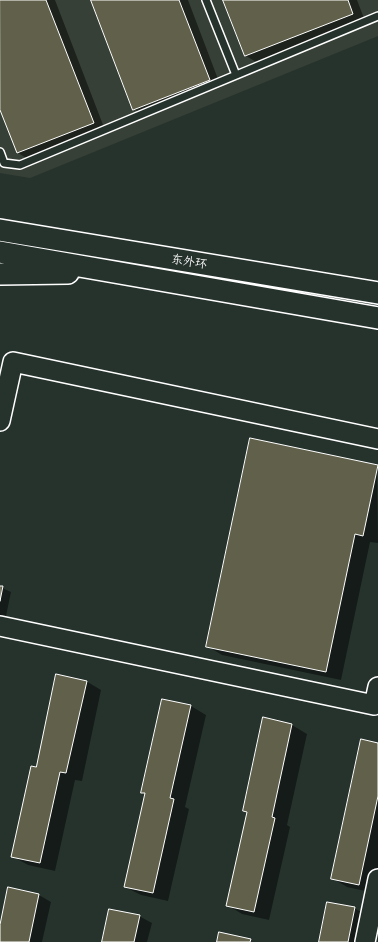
<!DOCTYPE html>
<html>
<head>
<meta charset="utf-8">
<style>
	body { margin:0 }
	canvas { display:block; background:#26332d }
</style>
</head>
<body>
<canvas width="378" height="942"></canvas>
<script>
const ctx = document.querySelector('canvas').getContext('2d');
ctx.lineJoin = 'round';
function fillPath(path, color) {
  ctx.fillStyle = color;
  ctx.fill(path, 'evenodd');
}
function stroke(path, color, width, dash) {
  ctx.strokeStyle = color;
  ctx.lineWidth = width;
  ctx.lineCap = dash ? 'butt' : 'round';
  ctx.setLineDash(dash || []);
  ctx.stroke(path);
}
function label(font, color, halo, rows, align = 'center') {
  ctx.font = font + ' "Comic Neue","LXGW WenKai TC",sans-serif';
  ctx.lineWidth = 3.5;
  ctx.setLineDash([]);
  ctx.textBaseline = 'middle';
  ctx.strokeStyle = halo;
  ctx.fillStyle = color;
  for (const [text, x, y, turn = 0] of rows) {
    ctx.save();
    ctx.translate(x, y);
    ctx.rotate((+turn || 0) * Math.PI / 180);
    ctx.textAlign = isNaN(turn) ? turn : align;
    if (halo) ctx.strokeText(text, 0, 0);
    ctx.fillText(text, 0, 0);
    ctx.restore();
  }
}
const built = new Path2D(`
	M0,0H378V36L30,178L0,173Z`);
const shadow = new Path2D(`
	M0,0H55L105,130L30,160L18,153L0,107Z
	M92,0H188L221,87L146,116L134,109Z
	M224,0H357L365,21L258,63L246,56Z
	M377,466L378,543L370,542L341,680L222,655L207,646Z
	M0,587L11,592L6,616L0,615Z
	M86,681L101,690L82,781L75,780L55,871L28,865L12,856Z
	M191,706L206,715L185,807L189,809L168,901L141,895L125,887L146,794L142,792Z
	M264,718L292,725L307,734L287,825L290,827L269,920L242,914L227,905L247,813L244,811Z
	M378,744V874L374,893L347,887L332,878Z
	M9,888L39,895L51,902L42,942H0V930Z
	M354,908L370,917L365,942H320Z
	M139,916L152,923L147,942H103Z`);
const building = new Path2D(`
	M0,0H46L94,123L17,153L0,110Z
	M91,0H179L210,80L133,110Z
	M223,0H348L353,14L245,56Z
	M250,438L378,465L363,536L355,534L326,672L206,647Z
	M0,586H3L0,601Z
	M56,674L87,681L66,773L60,772L40,863L11,857L31,766L36,767Z
	M162,699L191,705L170,798L174,799L153,893L124,887L145,793H141Z
	M263,717L292,724L272,817L275,818L254,912L226,906L247,812L243,811Z
	M361,739L378,743V796L359,885L331,879Z
	M8,887L39,894L29,942H0V925Z
	M327,902L355,907L348,942H319Z
	M109,909L140,915L134,942H102Z
	M219,932L251,939L250,942H217Z`);
const lane = new Path2D(`
	M206,0L236,75
	M0,152L4,163L20,165L378,16`);
const secondary = new Path2D(`
	M0,421L13,362L378,439
	M0,626L374,705L378,687
	M365,942L378,879`);
const primary = new Path2D(`
	M0,230L378,293
	M0,252L378,318
	M0,274L68,273`);
const streetNames = [
	["东外环",189,262,9]
];
fillPath(built, '#374036');
fillPath(shadow, '#0007');
fillPath(building, '#60604b');
stroke(building, '#fff', 1);
stroke(lane, '#fff', 10);
stroke(secondary, '#fff', 22);
stroke(primary, '#fff', 24);
stroke(lane, '#26332d', 7);
stroke(secondary, '#26332d', 19);
stroke(primary, '#26332d', 21);
label('12px', '#fff', '#26332d', streetNames);
</script>
</body>
</html>
